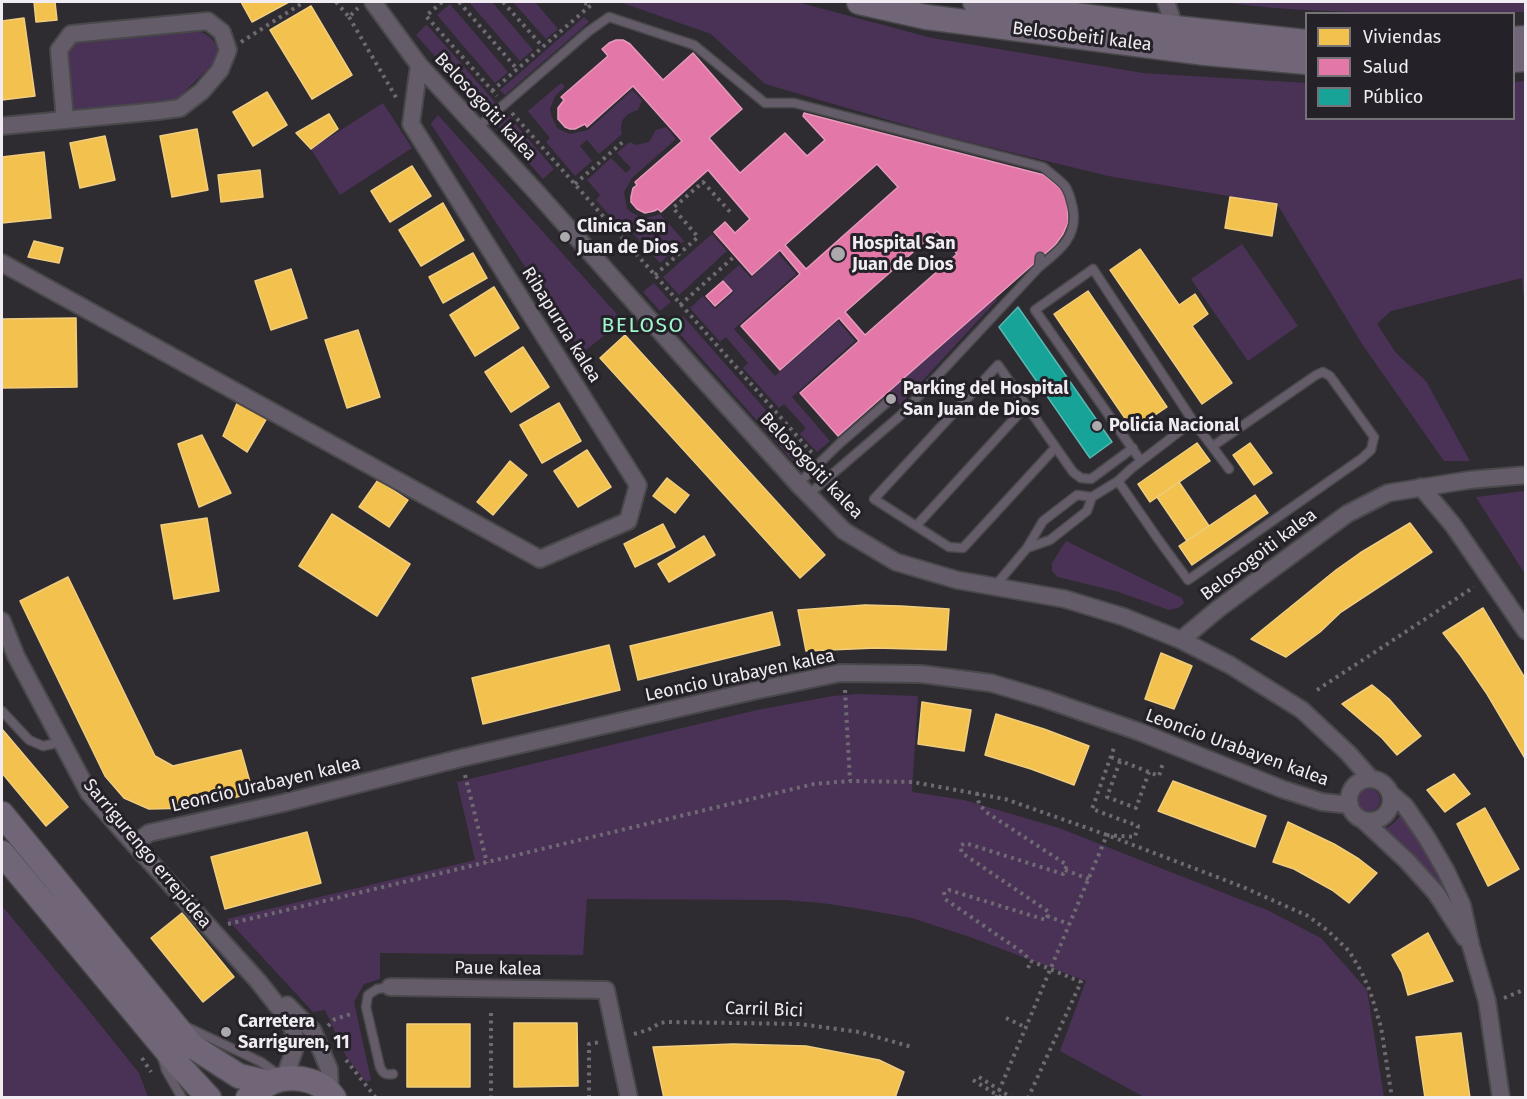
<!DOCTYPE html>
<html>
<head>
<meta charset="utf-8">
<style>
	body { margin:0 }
	#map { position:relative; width:1527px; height:1099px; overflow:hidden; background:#2e2c30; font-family:"Fira Sans",sans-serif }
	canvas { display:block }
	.frame { position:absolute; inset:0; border:3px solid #f0ecf1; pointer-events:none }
	.legend { position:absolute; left:1305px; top:12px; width:210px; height:108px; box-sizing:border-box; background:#252128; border:2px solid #767278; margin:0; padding:8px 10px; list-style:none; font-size:18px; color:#f0ecf1 }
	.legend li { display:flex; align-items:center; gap:12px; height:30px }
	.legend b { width:30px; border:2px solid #767278 }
</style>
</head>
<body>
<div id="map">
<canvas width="1527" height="1099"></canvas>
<div class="frame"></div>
<ul class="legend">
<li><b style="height:16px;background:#f2c14e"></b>Viviendas</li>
<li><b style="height:16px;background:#e377a8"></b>Salud</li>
<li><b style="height:16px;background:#17a398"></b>Público</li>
</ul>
</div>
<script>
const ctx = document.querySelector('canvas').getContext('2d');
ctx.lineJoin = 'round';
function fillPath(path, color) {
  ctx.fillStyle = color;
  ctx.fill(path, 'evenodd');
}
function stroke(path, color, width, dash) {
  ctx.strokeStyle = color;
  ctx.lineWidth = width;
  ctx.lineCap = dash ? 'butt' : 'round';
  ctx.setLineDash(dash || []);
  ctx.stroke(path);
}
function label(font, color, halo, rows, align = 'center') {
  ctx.font = font + ' "Fira Sans",sans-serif';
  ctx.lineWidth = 6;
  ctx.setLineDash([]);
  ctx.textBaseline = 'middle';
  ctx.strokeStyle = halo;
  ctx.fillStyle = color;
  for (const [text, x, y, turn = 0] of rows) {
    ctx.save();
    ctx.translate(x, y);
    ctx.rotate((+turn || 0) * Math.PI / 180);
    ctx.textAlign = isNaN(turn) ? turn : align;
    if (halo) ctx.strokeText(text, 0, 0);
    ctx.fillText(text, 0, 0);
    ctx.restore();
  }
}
const green = new Path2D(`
	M469,2H492L533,50L520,61Z
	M513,2H535L558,29L546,39Z
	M620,2H797L932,38L1143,73L1306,83V118H1514V82L1525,81V313L1522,278L1391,311L1377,324L1396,353L1426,381L1470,461H1444L1362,344L1277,204L1108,176L936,134L765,84L711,34Z
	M1222,2H1525L1526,12C1425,12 1321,16 1222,2Z
	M450,4L508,72L495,83L437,15Z
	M584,17L589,22L505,95L500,90Z
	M426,25H427L496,103L488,109L481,108L416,35Z
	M194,30C210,33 223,46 215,62L174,102L79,111L72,108L65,50L68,45L79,40Z
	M561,83L565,87L555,96L550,109L551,115L557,128L570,134L588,130L632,90L642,100L638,110C625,114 619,120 622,134L599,154L587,140L580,146L592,161L575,176L546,142L550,138L528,111Z
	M383,103L412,148L340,195L311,149Z
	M505,112L554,169L543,179L499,129L498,120Z
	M438,115L623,321L582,353L431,124Z
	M666,127L676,139L632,178L624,192L627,209C639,218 645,220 660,214L684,241L660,263L632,232L628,236L596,200L600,195L587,180L611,158L626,173L631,168L617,153L630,142L636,145L649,142L656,130Z
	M712,234L727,251L679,295L663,277Z
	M1242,244L1298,326L1248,361L1191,279Z
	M778,253L796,274L734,329L775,376L838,321L855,341L792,397L830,441L817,452L800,434L806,428L784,404L779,408L743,368L748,363L726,337L720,342L690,308L703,296L715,309L734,292L723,279L739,265L751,278Z
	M654,283L671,302L660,311L643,292Z
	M995,297L997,300L900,405L889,392Z
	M683,316L809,459L799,468L672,325Z
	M1525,491H1526L1525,574L1476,497Z
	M1066,541L1182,598L1184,603L1178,608L1169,610L1119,592L1058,577L1052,571V563Z
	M857,694L918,696L912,792L964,800L1059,828L1267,910L1321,938L1367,990L1384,1097H1144L1060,1051L1086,981L970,937L912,918L855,908L822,903L785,900L587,899L583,955L380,953V979L364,984L354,1002L371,1080L366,1082L346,1056L325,1010L313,1012L227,919L475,860L457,782L757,710L833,696Z
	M1358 800a11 11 0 1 1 22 0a11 11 0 1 1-22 0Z
	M1400,816L1420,838L1443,882L1440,887L1384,830L1395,822Z
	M2,906L86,1007L139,1073L148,1097H2Z`);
const homes = new Path2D(`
	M34,2H55L57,20L36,22Z
	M241,2H289L252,22Z
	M311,6L352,75L312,99L270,30Z
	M24,18L35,96L2,100V21Z
	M267,92L287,125L253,146L233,112Z
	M329,114L338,129L311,149L296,133Z
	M197,129L208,190L172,197L160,136Z
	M105,136L115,180L80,188L70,143Z
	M44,152L51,218L2,223V157Z
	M412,166L431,196L390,222L371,191Z
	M260,170L263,197L221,202L218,175Z
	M1230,197L1277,204L1272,236L1225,228Z
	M443,203L464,240L421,266L399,230Z
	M34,241L63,248L59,263L28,257Z
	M1140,249L1179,305L1195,294L1208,314L1192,326L1232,383L1202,404L1110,270Z
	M473,253L487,278L443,303L429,277Z
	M291,269L307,318L271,330L255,281Z
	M494,287L519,328L475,356L450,315Z
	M1088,291L1167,407L1133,430L1054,314Z
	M76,318L77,387L2,388V319Z
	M358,330L380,397L347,408L325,340Z
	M625,335L825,555L800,578L600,358Z
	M523,347L549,387L511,412L485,372Z
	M241,394L271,411L247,452L223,436Z
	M559,403L581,441L542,463L520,425Z
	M202,435L231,493L199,507L178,444Z
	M1197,443L1210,461L1150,502L1138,484Z
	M1250,443L1272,473L1254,485L1233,455Z
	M587,450L611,487L578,507L554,471Z
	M510,461L527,475L493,515L477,502Z
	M667,478L689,495L675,513L653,496Z
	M378,480L408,500L389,527L359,507Z
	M1179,482L1209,526L1187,541L1157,497Z
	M1255,495L1268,513L1192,565L1179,546Z
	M332,514L410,564L377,616L299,566Z
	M207,518L219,591L174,599L161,525Z
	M1410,523L1432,552L1341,612L1320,632L1286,657L1251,639L1336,570L1360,553Z
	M663,524L675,547L635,567L624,544Z
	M704,536L715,555L669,582L658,564Z
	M68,577L155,756L173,766L241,750L253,793L191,808L149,809L124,798L105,776L20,601Z
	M865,605L901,606L949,609L946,650L876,648L806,651L798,610Z
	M1483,608L1526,680V760L1487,694L1461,656L1443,633Z
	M772,612L780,645L638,680L630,646Z
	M609,645L620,690L483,724L472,678Z
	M1161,653L1192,666L1174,709L1145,699Z
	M1372,685L1389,699L1421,736L1397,755L1382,738L1342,704Z
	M922,702L971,710L964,751L918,744Z
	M996,714L1044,729L1089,746L1074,785L1031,769L985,755Z
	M2,729L68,807L46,826L2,773Z
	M1454,774L1470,794L1445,812L1427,790Z
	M1173,781L1266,816L1255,847L1158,811Z
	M1485,808L1519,869L1488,886L1457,824Z
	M1288,822L1334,844L1359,859L1377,873L1349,903L1332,890L1294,869L1273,862Z
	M307,832L321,883L225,909L211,857Z
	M182,913L234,977L203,1002L151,938Z
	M1428,933L1453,981L1408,995L1402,973L1392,955Z
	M514,1023H577L578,1086L514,1087Z
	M407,1024H470V1087H407Z
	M1461,1033L1470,1098H1425L1416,1037Z
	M733,1044L806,1046L879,1060L904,1072L895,1098H664L653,1047Z`);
const health = new Path2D(`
	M616,40H623L630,44L663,80L693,53L742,109L709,138L740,173L785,133L807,156L825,140L803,116L804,113L1044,175L1062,190L1067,203L1068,222L1063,234L1055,245L838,436L800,393L859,341L839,318L780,370L741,326L800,274L780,250L752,275L714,232L725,222L735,233L750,219L708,170L661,212L658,209L654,211L645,213L637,209L631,202V197L633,188L637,185L635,182L682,141L633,86L587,127L585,124L575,129H570L565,127L558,119V108L564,100L561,97L608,56L602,49L609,43ZM877,164L898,187L806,269L785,245ZM937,231L957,254L865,335L845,312Z
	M723,281L732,291L715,306L706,296Z`);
const public = new Path2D(`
	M1018,307L1112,442L1090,458L999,327Z`);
const path = new Path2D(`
	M336,2L349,17L358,8
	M442,2L426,16L497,96
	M459,2L517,69
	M503,2L543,47
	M349,17L397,99
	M241,42L304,2
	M492,91L591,5L581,2
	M512,113L812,453
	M575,184L625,140
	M655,275L698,237L673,208L703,182L731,213
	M680,305L735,256
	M845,690L850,781
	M1317,690L1474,587
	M1111,757L1159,776L1163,763
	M1120,761L1107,797L1136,808L1149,772
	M465,775L487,863
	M977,793L979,804L986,812L1067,865L1063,874L965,843L960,846L962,853L1049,912L1046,920L949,890L944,892L945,899L1022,952L1031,961L1081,982L1028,1098
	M1065,870L1089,879
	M1047,916L1069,924
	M228,924L814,784L850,781L913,782L1005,799L1107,835L1243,887L1308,916L1327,930L1349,951L1361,971L1370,991L1381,1027L1392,1098
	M1028,968L1031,961
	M1504,998L1526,989
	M491,1013V1098
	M1006,1018L1027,1028
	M328,1026L335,1019L354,1013
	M634,1034L648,1030L660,1023L667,1022L800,1024L859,1032L912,1047
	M142,1058L151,1072
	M346,1060L376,1098
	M979,1077L1012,1098
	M973,1080L1002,1098
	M405,1098H501
	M589,1098V1044L600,1042
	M996,1098L1107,835L1135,837L1138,826L1092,809L1115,745`);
const service = new Path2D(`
	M477,128L589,31L609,17L694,45L765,103H794L1043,167C1050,173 1059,179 1065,186C1070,193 1071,200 1073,209C1078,237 1059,251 1039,267
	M1026,406L916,526L874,499L998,365L1073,472L1081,478L1091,479L1133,448
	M1193,421L1229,469
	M1118,481L1158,539L1188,580L1361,459L1371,450L1374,437L1330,376L1323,372L1316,375L1213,446
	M798,484L839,444L891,399
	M808,495L901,415L1039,267L1040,257
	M916,526L949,547L963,548L1055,448
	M1027,548L1050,540L1087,511L1092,497L1118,481L1132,468L1193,421L1093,269L1035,310L1141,461
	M995,586L1027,548L1043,521L1077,495L1092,497
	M2,711L29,740L43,746L62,742
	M390,987L377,989L368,995L366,1007L380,1067C383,1074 386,1075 393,1074
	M187,1027L261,1062L279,1075
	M162,1057L166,1070L182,1098`);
const minor = new Path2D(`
	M373,2L419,65L539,195L691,366L798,484L844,531L896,562L957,580L1065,599L1124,617L1181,640L1230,665L1302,710L1348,753L1371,779
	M1166,2L1175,28
	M2,126L158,111L180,108L202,91L220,70L228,50L222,32L208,21L71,34L59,50L65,120
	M2,263L540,559L628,521L638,485L411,124L419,65
	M1421,487L1453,525L1526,631
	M2,621L16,656L89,793L134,844L258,981L291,1023L294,1034V1051L284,1079
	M1181,640L1218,609L1347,514L1388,493L1469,480L1526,475
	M1349 800a21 21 0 1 1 42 0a21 21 0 1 1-42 0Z
	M1390,793L1405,806L1427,838L1446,871L1462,905L1471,946L1487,1001L1501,1098
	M1363,820L1407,861L1436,893L1465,938
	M134,844L149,833L283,803L461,758L753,691L840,673L921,674L991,683L1045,699L1140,732L1282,789L1322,802L1350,805
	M390,987L606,990L629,1098
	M287,1005L313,1031L329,1069L330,1092`);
const secondary = new Path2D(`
	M859,2L926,17L1205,53L1306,62
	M975,2L1175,28L1306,42
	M1514,39L1526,38
	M1514,60L1526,59
	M2,814L192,1046L239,1076L269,1083
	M2,853L177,1063L209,1098
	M248,1098C254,1093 261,1088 268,1084C289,1073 320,1078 334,1098`);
const markers = [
	[565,237,6,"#aca9ad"],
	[838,254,8,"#aca9ad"],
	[891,399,6,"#aca9ad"],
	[1097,426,6,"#aca9ad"],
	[226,1032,6,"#aca9ad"]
];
const streetNames = [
	["Belosobeiti kalea",1082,37,7],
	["Belosogoiti kalea",485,107,47],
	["Ribapurua kalea",561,325,58],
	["Belosogoiti kalea",811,466,46],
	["Belosogoiti kalea",1259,555,-37],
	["Leoncio Urabayen kalea",740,676,-12],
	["Leoncio Urabayen kalea",1237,748,20],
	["Leoncio Urabayen kalea",266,785,-13],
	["Sarrigurengo errepidea",147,854,50],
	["Paue kalea",498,969,1],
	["Carril Bici",764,1010,2]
];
const poiNames = [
	["Clinica San",577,227],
	["Juan de Dios",577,248],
	["Hospital San",852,244],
	["Juan de Dios",852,265],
	["Parking del Hospital",903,389],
	["San Juan de Dios",903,410],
	["Policía Nacional",1109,426],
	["Carretera",238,1022],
	["Sarriguren, 11",238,1043]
];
const quarterNames = [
	["BELOSO",643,326]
];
fillPath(green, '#4a3256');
fillPath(homes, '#f2c14e');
stroke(homes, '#f1ce7f', 1.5);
fillPath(health, '#e377a8');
stroke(health, '#e79abe', 1.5);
fillPath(public, '#17a398');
stroke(public, '#58b9b3', 1.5);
stroke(service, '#49484a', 11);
stroke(minor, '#49484a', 20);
stroke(secondary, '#49484a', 27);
stroke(path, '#6f6973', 4, [3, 4.5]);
stroke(service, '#645c69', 8);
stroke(minor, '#645c69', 16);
stroke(secondary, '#706677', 24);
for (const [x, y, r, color] of markers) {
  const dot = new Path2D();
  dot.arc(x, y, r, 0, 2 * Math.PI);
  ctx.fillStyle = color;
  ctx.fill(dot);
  stroke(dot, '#252128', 2);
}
label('18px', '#f0ecf1', '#252128', streetNames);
label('bold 18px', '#f0ecf1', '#252128', poiNames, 'left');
ctx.letterSpacing = '1.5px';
label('21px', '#9ff5cd', '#252128', quarterNames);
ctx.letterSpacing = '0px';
</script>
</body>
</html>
